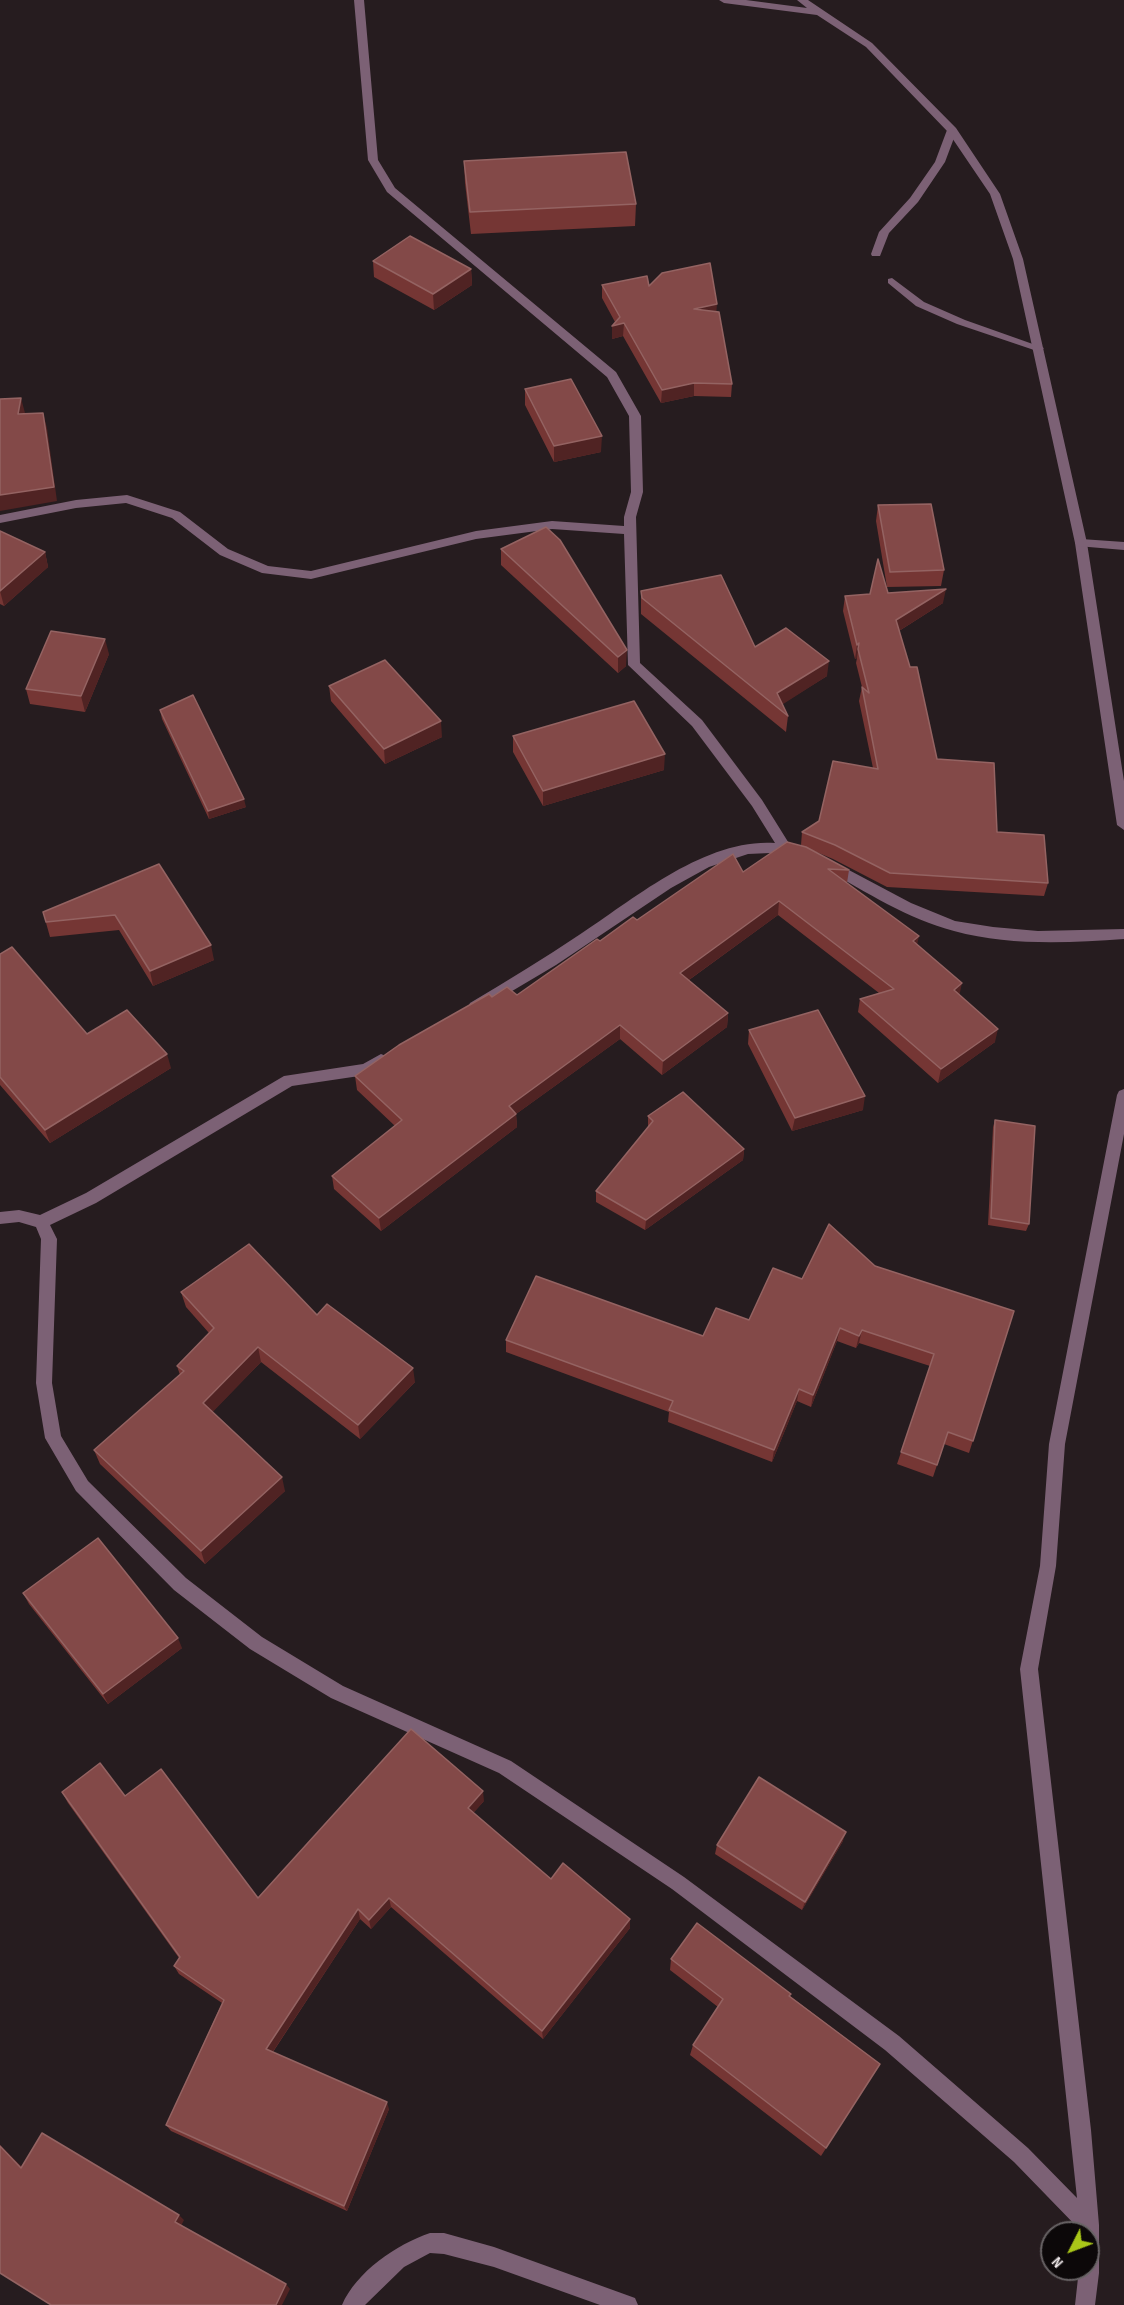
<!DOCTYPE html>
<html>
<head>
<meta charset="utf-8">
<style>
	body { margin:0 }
	#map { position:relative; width:1124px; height:2305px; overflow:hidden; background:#261c1f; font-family:"Sofia Sans Condensed",sans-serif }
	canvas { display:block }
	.north { position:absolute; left:1040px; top:2221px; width:60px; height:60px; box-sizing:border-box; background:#0c0809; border:2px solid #686365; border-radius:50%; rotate:228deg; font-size:16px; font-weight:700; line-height:24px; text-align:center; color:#f3ecee }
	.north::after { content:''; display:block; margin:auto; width:21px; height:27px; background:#aac718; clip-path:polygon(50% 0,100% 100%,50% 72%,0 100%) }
</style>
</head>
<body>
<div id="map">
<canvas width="1124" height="2305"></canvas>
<div class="north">N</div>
</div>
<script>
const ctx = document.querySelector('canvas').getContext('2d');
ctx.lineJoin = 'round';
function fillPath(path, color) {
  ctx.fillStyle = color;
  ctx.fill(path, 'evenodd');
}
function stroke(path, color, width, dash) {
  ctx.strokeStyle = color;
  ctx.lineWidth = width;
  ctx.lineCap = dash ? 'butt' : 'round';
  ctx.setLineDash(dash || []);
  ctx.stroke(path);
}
const service = new Path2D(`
	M952,127L957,130L945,162L918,202L889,233L880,256H872L871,254L879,232L910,198L935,162L947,130Z
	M892,278L924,302L965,320L1044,348L1042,350H1034L957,324L916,306L888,283V279Z`);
const minor = new Path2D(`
	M354,0H364L378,160L395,188L616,372L641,416L643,492L636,517L640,663L702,720L762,800L790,845L802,848L804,852L797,857L770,853L748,854L709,867L671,888L556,965L475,1013L470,1011L468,1007L470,1003C507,981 543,959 579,935C634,899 705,838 775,843L752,806L692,726L628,665L624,534L552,529L476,539L311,579L262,573L220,555L172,518L126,503L76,508L0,523V515L76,500L127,495L180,512L228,549L268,566L311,571L476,531L552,521L624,526V517L631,492L629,416L607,377L387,192L368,160Z
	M719,0H746L807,8L797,0H808L872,43L956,128L1000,194L1023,259L1087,543L1124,781V830L1117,825L1075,543L1013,259L990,194L948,132L866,47L817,15L724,3Z
	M830,860L911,903L955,921L993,927L1038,931L1124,929V939C1069,943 1008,946 954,931C908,919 866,892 825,869L823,865Z
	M381,1054L386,1056L388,1060L386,1064L366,1075L292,1086L96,1203L50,1225L57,1239L52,1383L61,1436L88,1481L186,1578L262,1637L343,1686L511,1761L684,1877L899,2036L1028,2148L1077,2198L1020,1669L1040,1566L1049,1444L1117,1095L1119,1091L1124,1089V1134L1065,1444L1056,1566L1038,1669L1091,2130L1099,2225V2273L1095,2305H1075L1079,2269H1088V2233H1079V2229L1014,2162L885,2050L672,1889L499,1773L331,1698L250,1649L174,1590L76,1491L45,1438L36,1383L41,1239L36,1227L19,1222L0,1224V1212L19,1210L40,1215L86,1193L284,1076L363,1064Z
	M430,2233H444L494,2247L635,2298L638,2305H600L494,2267L444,2254L430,2253L404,2267L365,2305H342C356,2272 397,2244 430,2233Z`);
const tertiary = new Path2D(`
	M1081,539L1124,542V550L1077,546L1075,543Z`);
const wall = new Path2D(`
	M464,161L636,204L635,226L471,234L465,183Z
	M373,261L471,269L472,285L434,310L374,277Z
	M602,285L649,286L717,312L732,384L731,397L694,396L661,403L623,336L612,339V326L615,322L602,298Z
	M525,389L601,452L554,462L525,405Z
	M878,505L944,570L941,586L887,587L876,521Z
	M546,527L626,666L618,673L501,565V549Z
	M0,531L45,552L48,567L4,606L0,604Z
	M641,591L755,647L827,676L782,704L788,716L786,732L641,614Z
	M888,593L943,603L899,631L937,759L997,832L1048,883L1044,896L887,887L833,859L814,851L849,870L847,883L917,944L960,995L995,1042L938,1083L858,1012L860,999L879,993L778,915L689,980L728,1013L727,1027L662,1075L620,1039L516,1114L517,1127L381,1231L334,1189L332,1176L395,1126L357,1090L355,1076L492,997L517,995L600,941L637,920L801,845L802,832L819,821L873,768L859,701L862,687L856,663L857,658L855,659L843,611L845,596Z
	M109,654L85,712L30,704L26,689Z
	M329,686L442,737L385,764L331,701Z
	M160,710L246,807L209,819L162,719Z
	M513,736L664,770L543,806L513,752Z
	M159,864L214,960L153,986L119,930L50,937L43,912Z
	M0,954L87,1034L171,1068L50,1143L0,1085Z
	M749,1030L863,1110L792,1131L748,1044Z
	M648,1116L744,1149L743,1160L645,1230L596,1202V1191L648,1128Z
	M995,1120L1029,1224L1026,1231L988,1225L993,1127Z
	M802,1279L1014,1311L969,1453L944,1444L933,1477L897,1464L930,1366L859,1343L856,1348L837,1341L811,1407L797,1401L772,1462L668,1422L669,1412L506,1352V1340L703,1336L749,1320Z
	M181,1292L317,1315L415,1382L360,1439L261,1362L212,1412L285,1491L205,1564L100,1464L94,1450L180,1375L177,1366L209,1333L186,1307Z
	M23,1593L182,1648L108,1704L29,1604Z
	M62,1792L125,1796L258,1898L484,1801L473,1813L551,1879L630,1928L543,2039L391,1907L371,1929L360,1919L273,2052L389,2109L347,2211L171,2131L166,2125L222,2003L179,1974L174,1966L179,1958L68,1803Z
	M843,1841L802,1910L715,1854L717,1845Z
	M671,1959L790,1996L880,2064L821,2156L690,2055L693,2045L718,2007L670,1970Z`);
const shadedWall = new Path2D(`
	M471,269L472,285L434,310L433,294Z
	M717,304L716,317L694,309Z
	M624,323L623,336L612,339V326Z
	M694,383V396L661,403L662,390Z
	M21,398L25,413L18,414Z
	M43,413L47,428L57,501L0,511V495Z
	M602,436L601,452L554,462V446Z
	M45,552L48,567L4,606L0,591Z
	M946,589L943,603L894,634L896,620Z
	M105,639L109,654L85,712L81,696Z
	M859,643L857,658L855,659L857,645Z
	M627,650L626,666L618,673V657Z
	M829,661L827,676L777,708V693Z
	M441,721L442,737L385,764L384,749Z
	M665,754L664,770L543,806V791Z
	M244,799L246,807L209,819L208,811Z
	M779,901L778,915L679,987L680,973Z
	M919,936L916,950L913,941Z
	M211,945L214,960L153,986L150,971Z
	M962,983L959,997L954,990Z
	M728,1013L727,1027L662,1075L663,1061Z
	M620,1025V1039L516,1114L517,1127L381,1231L379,1218L509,1106Z
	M998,1029L995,1042L938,1083L941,1069Z
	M167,1054L171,1068L50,1143L45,1130Z
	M865,1096L863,1110L792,1131L795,1118Z
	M744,1149L743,1160L645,1230L646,1220Z
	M840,1328L837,1341L811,1407L813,1395Z
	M862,1330L859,1343L856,1348L859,1336Z
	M258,1347L261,1362L207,1418L203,1403Z
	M413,1368L415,1382L360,1439L358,1425Z
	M799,1389L797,1401L772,1462L774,1450Z
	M282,1477L285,1491L205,1564L201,1551Z
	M178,1638L182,1648L108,1704L103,1694Z
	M483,1791L484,1801L469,1818L468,1808Z
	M846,1832L843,1841L802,1910L805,1902Z
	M389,1898L391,1907L371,1929L369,1920Z
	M358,1909L360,1919L270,2056L266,2049Z
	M630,1919V1928L543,2039L542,2031Z
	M387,2102L389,2109L347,2211L344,2206Z
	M0,2145L29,2174L21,2168L0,2146Z
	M179,2215L184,2220L180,2228L175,2222Z
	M286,2284L290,2289L282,2305H276Z`);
const building = new Path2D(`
	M626,152L636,204L470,212L464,161Z
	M410,236L471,269L433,294L373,261Z
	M710,263L717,304L694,309L719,312L732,384L694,383L662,390L624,323L612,326L620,317L602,285L647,276L649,286L662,273Z
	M571,379L602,436L554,446L525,389Z
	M21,398L18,414L43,413L54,487L0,495V399Z
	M931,504L944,570L890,572L878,505Z
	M546,527L560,540L627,650L618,657L501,549Z
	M0,531L45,552L0,591Z
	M878,559L888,593L946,589L896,620L910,667H917L937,759L994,763L997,832L1044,835L1048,883L890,873L835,845L802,832L819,821L833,761L878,769L862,687L869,693L858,649L859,643L857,645L845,596L870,594Z
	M721,575L755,647L786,628L829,661L777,693L788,716L642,598L641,591Z
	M51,631L105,639L81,696L26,689Z
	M385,660L441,721L384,749L329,686Z
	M193,695L244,799L208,811L160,710Z
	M634,701L665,754L543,791L513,736Z
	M787,842L806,847L849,870L828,869L919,936L913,941L962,983L954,990L998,1029L941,1069L860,999L894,989L779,901L680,973L728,1013L663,1061L620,1025L509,1106L516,1114L379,1218L332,1176L402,1120L355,1076L399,1045L489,994L492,997L507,987L517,995L597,939L600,941L633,917L637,920L733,854L743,872Z
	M159,864L211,945L150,971L115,915L46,922L43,912Z
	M12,947L87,1034L127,1010L167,1054L45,1130L0,1077V954Z
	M818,1010L865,1096L795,1118L749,1030Z
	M683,1092L744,1149L646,1220L596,1191L653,1121L648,1116Z
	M995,1120L1035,1126L1029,1224L991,1218Z
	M829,1224L875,1266L1014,1311L973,1441L948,1432L937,1465L901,1452L934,1354L862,1330L859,1336L840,1328L813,1395L799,1389L774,1450L669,1410L673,1401L506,1340L536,1276L703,1336L716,1308L749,1320L773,1268L802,1279Z
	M249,1244L317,1315L327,1304L413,1368L358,1425L258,1347L203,1403L282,1477L201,1551L94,1450L184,1371L177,1366L214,1328L181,1292Z
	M98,1538L178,1638L103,1694L23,1593Z
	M411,1729L483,1791L468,1808L551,1879L563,1863L630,1919L542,2031L389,1898L369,1920L358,1909L266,2049L387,2102L344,2206L166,2125L224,2000L174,1966L180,1957L62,1792L100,1763L125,1796L161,1769L258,1898Z
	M759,1777L846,1832L805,1902L717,1845Z
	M697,1923L791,1994L789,1996L880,2064L826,2148L693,2045L723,1999L671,1959Z
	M42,2133L179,2215L175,2222L286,2284L276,2305H51L0,2273V2146L21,2168Z`);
fillPath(service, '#7c6175');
fillPath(minor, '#7c6175');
fillPath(tertiary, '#7c6175');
fillPath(wall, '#753634');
fillPath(shadedWall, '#502323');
fillPath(building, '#834948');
stroke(building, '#946362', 1.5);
</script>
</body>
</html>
